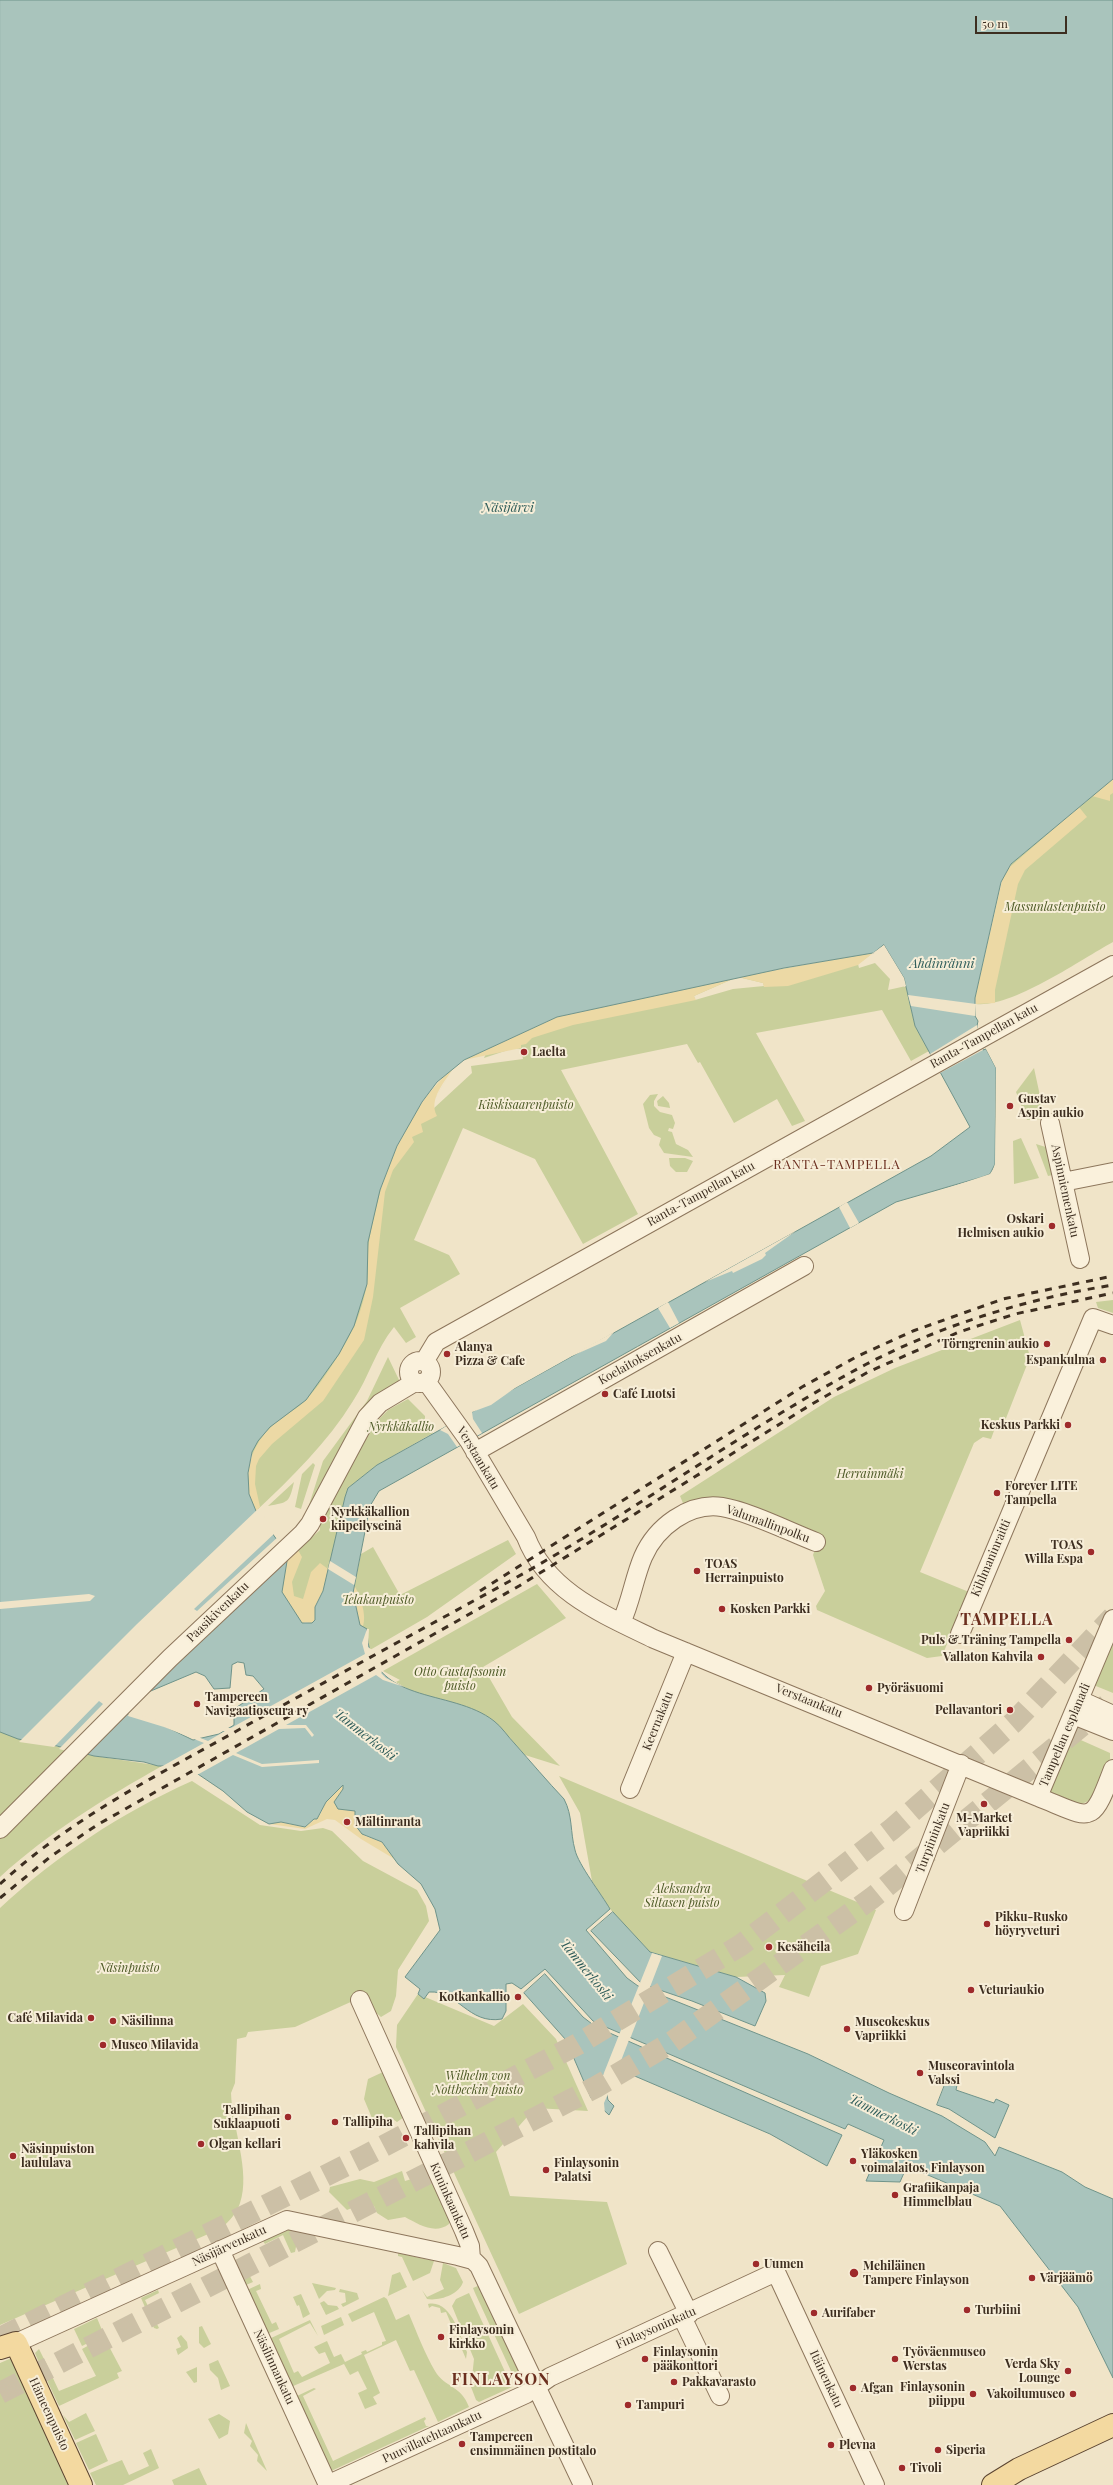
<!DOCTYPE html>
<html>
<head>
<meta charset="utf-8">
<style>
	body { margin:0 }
	#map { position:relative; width:1113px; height:2485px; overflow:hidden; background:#f0e4c8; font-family:"Playfair Display",serif }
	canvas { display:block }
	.scale { position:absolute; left:975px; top:16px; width:92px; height:18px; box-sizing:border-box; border:2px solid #3d2e20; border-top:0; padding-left:5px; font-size:12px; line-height:14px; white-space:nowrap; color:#3d2e20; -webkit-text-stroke:3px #f7eed8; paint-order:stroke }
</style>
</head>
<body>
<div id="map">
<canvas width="1113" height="2485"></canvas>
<div class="scale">50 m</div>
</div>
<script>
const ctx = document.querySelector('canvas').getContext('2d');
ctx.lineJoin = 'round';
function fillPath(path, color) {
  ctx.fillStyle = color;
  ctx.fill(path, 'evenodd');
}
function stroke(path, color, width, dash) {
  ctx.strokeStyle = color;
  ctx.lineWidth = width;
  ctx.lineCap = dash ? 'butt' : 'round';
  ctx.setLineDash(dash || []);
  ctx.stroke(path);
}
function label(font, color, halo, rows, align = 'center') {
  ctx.font = font + ' "Playfair Display",serif';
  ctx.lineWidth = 4;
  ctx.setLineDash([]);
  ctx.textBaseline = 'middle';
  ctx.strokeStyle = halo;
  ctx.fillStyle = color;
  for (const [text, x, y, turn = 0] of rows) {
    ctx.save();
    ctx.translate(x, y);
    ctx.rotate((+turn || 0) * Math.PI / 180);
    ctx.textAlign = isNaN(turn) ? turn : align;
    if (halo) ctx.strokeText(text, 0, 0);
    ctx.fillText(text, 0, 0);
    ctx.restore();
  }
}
const green = new Path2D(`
	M1113,779V942C1080,960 1012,1008 976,1004L1011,864Z
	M873,953L858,964L859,968L875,963L890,979L888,990L906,986L915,1026L929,1051L911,1061L882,1010L756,1033L805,1121L792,1126L777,1099L734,1123L700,1062L698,1063L687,1044L561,1070L638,1214L583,1244L535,1159L463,1128L414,1240L449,1255L460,1274L400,1308L416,1337L406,1343L394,1327C376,1349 369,1377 353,1401C327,1443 292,1477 256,1511L252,1452L380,1190L454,1067L433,1102V1109L472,1073L471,1066L523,1059L521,1049L514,1048L484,1058L489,1047L735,978L694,996L695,1000L733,989L764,986L763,983L738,977Z
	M1034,1068L1045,1119L1027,1120L1016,1092Z
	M658,1094L654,1101V1106L660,1112L672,1115L675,1123L673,1129L669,1128L668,1131L672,1132L676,1144L688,1150L693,1157L664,1153L659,1145L661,1138L654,1135L649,1128L643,1104L650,1095Z
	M663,1096L669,1103L670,1108L658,1106L657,1101Z
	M1021,1138L1039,1178L1014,1184L1013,1141Z
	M1036,1144L1052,1149L1057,1174L1048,1176Z
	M669,1158H685L693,1161L687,1172H676L670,1166Z
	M1113,1300V1313L1098,1308L1096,1302Z
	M1020,1320L1030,1357L1001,1431L995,1428L991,1439L983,1437L974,1443L920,1572L969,1592L942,1656L927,1658L817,1610L816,1606L825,1591L813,1555L818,1541L759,1517L685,1508L680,1496L834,1397L895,1368Z
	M388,1357L400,1382L360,1416L309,1505L323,1461L367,1401Z
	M408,1399L425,1416V1422L433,1433L377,1465L348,1488L323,1591L293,1610L284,1598L287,1560L320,1530V1519L376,1422L388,1410Z
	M313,1463L315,1465L301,1509L295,1507L302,1474Z
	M294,1482C289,1503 289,1502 268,1506Z
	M508,1540L516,1554L427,1617L370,1650L360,1625L353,1593L361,1554L373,1547L400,1595Z
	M537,1584L566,1618L483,1667L512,1717L560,1766L525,1755L494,1721L478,1712L411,1691L396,1682L400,1680L383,1671Z
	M1113,1632V1693L1091,1684Z
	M0,1732L94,1756L162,1766C105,1798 48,1833 0,1877Z
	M1074,1737L1110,1753V1759C1102,1781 1102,1800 1077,1805L1051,1792C1052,1773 1061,1750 1074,1737Z
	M559,1776L876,1910L858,1954L821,1966L809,1997L779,1987L785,1975L736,1977L650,1952L610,1909L592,1881L580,1813Z
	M192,1781L260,1825L301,1831L323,1828L332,1831L363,1861L417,1890L426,1906L429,1921L398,1970L396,1996L391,2011L381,2017L374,2011L371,2001L364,1996L295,2027L248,2032L246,2037L237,2039L235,2083L231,2093C232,2127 251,2172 240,2203C237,2213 229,2221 222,2228L0,2325V1908C57,1855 121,1813 192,1781Z
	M418,1994L494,2026L523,2004L556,2039L588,2111L535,2108L496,2152L510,2196L607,2202L627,2264L519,2314L396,2047L397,2025Z
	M383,2072L404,2117L397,2122L390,2117L374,2123L364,2099L368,2079Z
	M402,2171L405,2181L428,2174L431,2177L449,2216V2224C435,2235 418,2224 405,2217L388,2220L377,2213L374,2206L364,2203L347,2210L329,2192L330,2187L360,2179L374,2182Z
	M288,2230L299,2231L295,2252L291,2253L283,2235L265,2244L263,2241Z
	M398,2253L434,2261L430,2273L413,2281L402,2257L398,2256Z
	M443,2263L456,2268L463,2282C459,2295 439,2301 427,2299L422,2290L427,2297L444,2289L440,2280Z
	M245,2267L253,2282L246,2285L239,2270Z
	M400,2272L407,2287L388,2296L392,2275Z
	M312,2283L336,2288L335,2290L327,2291L319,2299Z
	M260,2284L261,2289L256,2291L272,2324L276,2322L279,2329L267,2334L247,2290Z
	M480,2285L524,2381L517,2384L475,2293L473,2288Z
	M340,2289L357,2293L359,2299L343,2307L341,2304L346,2302L345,2293L339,2292Z
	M158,2290L159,2293L145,2300L159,2328L157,2329L154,2328L141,2298Z
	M469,2293L512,2387L479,2402L476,2400L471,2387L474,2359L452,2306L456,2299Z
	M301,2294L310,2314L303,2318L299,2305L297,2306L293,2297Z
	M384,2297L387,2299L396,2320L409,2314C417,2333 425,2354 435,2371C445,2388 461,2385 469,2407L438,2422L414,2370L410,2371L396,2340L364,2355L380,2393L373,2397L377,2404L365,2409L358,2393L367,2389L358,2371L350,2375L344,2364L291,2387L269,2339L310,2320L318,2336L310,2323L279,2339L294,2373L298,2371L302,2377L330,2363L325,2352L319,2354L314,2347L327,2341L334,2357L341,2354L345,2362L362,2354L361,2352L366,2350L367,2352L382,2345V2342L386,2341L374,2312L352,2322L348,2314Z
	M324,2301L328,2305L337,2306L339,2309L326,2315L320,2303Z
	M428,2304C451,2299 460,2336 467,2352L466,2359L446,2312L441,2313L440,2308L432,2306L429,2308Z
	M341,2317L344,2325L324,2335L321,2326Z
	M97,2318L104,2335L82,2346L74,2329Z
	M202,2326L211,2344L204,2348L199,2343V2327Z
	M181,2335L187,2342L188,2348L178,2355L176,2349L181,2347L177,2338Z
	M104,2337L122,2371L117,2373L119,2378L59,2406L45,2376L51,2374L59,2391L96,2376L82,2349Z
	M39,2349L48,2367L42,2370L35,2353Z
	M14,2357L73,2485H0V2363Z
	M218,2360L230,2386L221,2390L218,2378L210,2370L209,2364Z
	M197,2367V2382L194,2383L186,2372Z
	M314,2388L316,2389L303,2396L333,2461L425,2417L426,2419L424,2421L426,2426H429L331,2471L297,2396Z
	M86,2413L95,2431L75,2440L63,2415L69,2422Z
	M219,2414L230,2421L228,2434L219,2439L208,2419Z
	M246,2423L267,2471L257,2461L258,2455L250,2446L252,2441L244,2433Z
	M96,2434L108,2461L89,2470L76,2443Z
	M151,2449L159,2468L123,2485H96L90,2473L122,2460L129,2475L149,2466L143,2453Z
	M199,2468L207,2485H174L172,2480Z`);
const sand = new Path2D(`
	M1113,779V793L1110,795V801L1092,796Z
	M1079,807L1087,817L1025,870L1018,884L995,990V1003L976,1004L975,998L1004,872Z
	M873,953L858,965L788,986L764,987L763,983L738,977Z
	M735,978L694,996L696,1000L573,1025L532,1038L526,1044L521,1045V1048L464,1060L557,1017Z
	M454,1067C445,1082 428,1099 437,1116L421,1124L423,1132L412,1137L414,1142L393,1170L385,1192L373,1297L364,1340L323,1401L272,1444L259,1459L256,1466L255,1484L260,1507L256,1511C241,1484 248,1449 270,1428C280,1417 295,1411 306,1400C322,1383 344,1348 354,1327C360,1314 365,1296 367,1283C369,1269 366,1254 369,1241C380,1177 405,1110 454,1067Z
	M298,1550L302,1557L292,1582L294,1596L303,1599L311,1572L320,1563L328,1569L323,1591L315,1607V1620L312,1623L305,1622L302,1624L284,1598L281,1589L287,1560Z
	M354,1585C360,1595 367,1615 363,1626L360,1625L353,1593Z
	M343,1785V1789L334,1802L345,1809L355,1811L356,1818L365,1836L382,1842L396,1860L361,1839L335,1820L327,1819L305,1829L269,1824L281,1822L305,1827L320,1815L326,1802Z`);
const water = new Path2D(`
	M0,0H1113V779L1011,864L1001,882L975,998V1016L978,1021L977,1026L983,1050L986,1049L996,1068L995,1164L990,1174L982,1177L896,1202L379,1491L370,1506L353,1593L360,1625L367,1629C368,1707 451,1687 494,1721C502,1727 508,1737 515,1744C531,1762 547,1781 564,1799C573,1816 570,1832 575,1850C578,1864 602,1895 610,1909L586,1930L627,1978L638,1986L808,2054L889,2093L942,2116L985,2142L995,2156L999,2147L1062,2172L1085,2187L1113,2199V2378L1078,2307L1000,2206L907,2166L900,2182L866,2181L884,2140L848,2124L845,2129L601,2025L593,2021L545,1969L521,1989L512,1983L506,1984V2011L502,2019C468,2025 458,1990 429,1992L424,1999L418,1994L420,1989L405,1977L440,1930L435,1909L421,1884L398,1864L382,1842L362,1834L355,1825V1811L338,1809L334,1802L343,1789V1785L326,1802L317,1819H314L305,1827L281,1822L269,1824L247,1812L223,1791L186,1766H158L144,1762L94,1756L57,1746L18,1739L0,1732ZM884,945L904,978L915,1026L970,1127L931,1156L377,1465L348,1488L345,1497L323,1591L315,1607V1620L312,1623H302L282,1592L288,1555L256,1511L249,1494L248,1473L252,1452L258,1441L270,1427L306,1400L339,1354L354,1326L367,1284L368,1242L380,1190L397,1146L422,1102L437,1082L464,1060L557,1017L784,968L873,953ZM238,1662L244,1663L246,1675L253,1676L264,1689L234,1709V1725L219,1734L193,1740L158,1723L124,1713L146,1693L196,1672L205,1676L214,1689L230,1688L232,1665Z
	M613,1912L650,1952L736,1977L765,1993L766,2001L755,2026L692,2001L642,1984L591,1931Z
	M545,1974L583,2017L596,2027L842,2135L827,2166L770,2134L616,2068L605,2072L603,2077L608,2100L614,2106L609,2115L591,2098L566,2040L524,1993Z
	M946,2082L957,2085L956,2090L994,2103L996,2099L1009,2105L995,2138L949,2109L937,2105Z`);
const pier = new Path2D(`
	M884,945L904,978L906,986L904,987L902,978L883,948L869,956Z
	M908,995L976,1004L975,1016L911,1006Z
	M977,1025L983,1050L940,1073L930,1054Z
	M986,1049H988L998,1068L997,1164L995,1171L990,1176L927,1197V1195L990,1174L993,1170L995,1164L996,1068Z
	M847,1202L859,1223L850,1228L839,1207Z
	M796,1231L765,1253L766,1255L762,1259L733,1273L732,1271L705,1282Z
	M668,1302L679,1323L670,1328L658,1308Z
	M614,1332L606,1341L572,1356L515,1388L491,1405L472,1412L473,1419L482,1433L457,1447L448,1434L440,1430L478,1406Z
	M258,1509L276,1532L194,1609L197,1611L279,1536L289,1554L145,1696L132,1704L85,1756L59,1749L103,1704L99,1701L54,1747L19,1742L137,1624Z
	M330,1561L356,1577L354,1585L328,1569Z
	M89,1594L95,1596L90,1601L0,1609V1602Z
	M367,1629H369L368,1647L372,1650L382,1672L381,1673L386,1678L404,1687L383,1680L376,1675L286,1725H306L314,1735L312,1737L305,1728L279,1729L236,1753L262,1764L319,1760V1763L262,1767L233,1755L197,1775L185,1768H159L204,1743L164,1727L128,1716L129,1712L156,1720L193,1738L198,1737L208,1741L225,1731H219L224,1728H231L365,1654L362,1643Z
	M652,1953L662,1956L630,2039L619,2035Z
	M619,2035L629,2040L617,2071H611L605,2077L608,2094L604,2103L605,2114L592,2103Z`);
const highwayTunnel = new Path2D(`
	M0,2338L359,2159L578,2044L741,1945L892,1829L1014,1722L1113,1617
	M0,2393L596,2087L672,2042L872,1898L1113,1700`);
const minor = new Path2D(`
	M1050,1123L1080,1259
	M1063,1182L1113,1172
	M409 1372a11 11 0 1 1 22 0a11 11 0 1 1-22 0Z
	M424,1362L436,1342L1113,965
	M426,1381L469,1441L526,1537C547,1592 605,1615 654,1639L1038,1797
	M475,1452L804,1266
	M1113,1619L1038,1797C1093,1819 1091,1827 1113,1769
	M621,1623C631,1602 634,1578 643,1557C656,1527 689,1502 722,1507C748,1511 790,1532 816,1542
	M960,1634L1093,1318L1113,1325
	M1080,1700L1113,1715
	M1073,1715L1113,1731
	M630,1789L686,1652
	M0,1829L170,1658L303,1533L310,1524L367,1417L380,1403L415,1382
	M904,1911L961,1764
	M360,2000L464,2231L470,2246L471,2259
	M220,2250L328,2485
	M658,2251L689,2314
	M682,2317L720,2396
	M16,2343L287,2220L458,2256L473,2260L479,2266L583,2485
	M327,2485L526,2394L550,2377L776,2272L875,2485`);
const major = new Path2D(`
	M0,2348L16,2343L81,2485
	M993,2485L1019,2469L1113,2425`);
const rail = new Path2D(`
	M480,1591L802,1387L858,1356L913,1331L1003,1299L1113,1276
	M0,1884C66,1823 146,1781 224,1738C319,1685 415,1633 510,1581C629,1515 739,1433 859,1368C938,1326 1025,1299 1113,1285
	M0,1898L50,1857L97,1825L519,1586L812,1404L868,1372L959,1332L1015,1314L1113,1293`);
const markers = [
	[524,1052,4,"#9e2a2b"],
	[1010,1106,4,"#9e2a2b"],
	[1052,1226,4,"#9e2a2b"],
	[1047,1344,4,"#9e2a2b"],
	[447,1354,4,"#9e2a2b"],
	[1103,1360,4,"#9e2a2b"],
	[605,1394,4,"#9e2a2b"],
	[1068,1425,4,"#9e2a2b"],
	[997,1493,4,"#9e2a2b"],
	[323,1519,4,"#9e2a2b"],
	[1091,1552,4,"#9e2a2b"],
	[697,1571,4,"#9e2a2b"],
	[722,1609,4,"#9e2a2b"],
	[1069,1640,4,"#9e2a2b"],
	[1041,1657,4,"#9e2a2b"],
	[869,1688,4,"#9e2a2b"],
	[197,1704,4,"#9e2a2b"],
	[1010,1710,4,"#9e2a2b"],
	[984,1804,4,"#9e2a2b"],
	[347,1822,4,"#9e2a2b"],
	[987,1924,4,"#9e2a2b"],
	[769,1947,4,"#9e2a2b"],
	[971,1990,4,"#9e2a2b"],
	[518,1997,4,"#9e2a2b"],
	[91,2018,4,"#9e2a2b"],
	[113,2021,4,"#9e2a2b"],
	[847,2029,4,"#9e2a2b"],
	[103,2045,4,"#9e2a2b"],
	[920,2073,4,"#9e2a2b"],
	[288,2117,4,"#9e2a2b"],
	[335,2122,4,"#9e2a2b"],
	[406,2138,4,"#9e2a2b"],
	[201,2144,4,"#9e2a2b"],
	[13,2156,4,"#9e2a2b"],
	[853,2161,4,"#9e2a2b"],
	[546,2170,4,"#9e2a2b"],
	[895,2195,4,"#9e2a2b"],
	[756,2264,4,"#9e2a2b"],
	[854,2273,5,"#9e2a2b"],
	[1032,2278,4,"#9e2a2b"],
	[967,2310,4,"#9e2a2b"],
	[814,2313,4,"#9e2a2b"],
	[441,2337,4,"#9e2a2b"],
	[645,2359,4,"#9e2a2b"],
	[895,2359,4,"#9e2a2b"],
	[1068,2371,4,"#9e2a2b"],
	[674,2382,4,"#9e2a2b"],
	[853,2388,4,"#9e2a2b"],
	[973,2394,4,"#9e2a2b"],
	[1073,2394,4,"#9e2a2b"],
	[628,2405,4,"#9e2a2b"],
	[462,2444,4,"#9e2a2b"],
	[831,2445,4,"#9e2a2b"],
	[938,2450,4,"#9e2a2b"],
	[902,2468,4,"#9e2a2b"]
];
const parkNames = [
	["Massunlastenpuisto",1055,907],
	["Kiiskisaarenpuisto",526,1105],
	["Nyrkkäkallio",401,1427],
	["Herrainmäki",870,1474],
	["Telakanpuisto",378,1600],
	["Otto Gustafssonin",460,1672],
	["puisto",460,1686],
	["Aleksandra",682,1889],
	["Siltasen puisto",682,1903],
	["Näsinpuisto",129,1968],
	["Wilhelm von",478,2076],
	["Nottbeckin puisto",478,2090]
];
const streetNames = [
	["Ranta-Tampellan katu",984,1036,-29],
	["Aspinniemenkatu",1065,1191,78],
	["Ranta-Tampellan katu",701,1194,-29],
	["Koelaitoksenkatu",640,1359,-29],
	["Verstaankatu",478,1458,59],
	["Valumallinpolku",768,1524,20],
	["Kihlmaninraitti",991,1558,-67],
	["Paasikivenkatu",218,1612,-44],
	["Verstaankatu",809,1701,22],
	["Keernakatu",658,1721,-68],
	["Tampellan esplanadi",1065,1735,-67],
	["Turpiininkatu",933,1838,-69],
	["Kuninkaankatu",450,2201,66],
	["Näsijärvenkatu",229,2246,-25],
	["Finlaysoninkatu",656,2328,-24],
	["Näsilinnankatu",274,2367,65],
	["Itäinenkatu",826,2379,65],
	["Hämeenpuisto",49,2414,65],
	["Puuvillatehtaankatu",432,2437,-25]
];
const poiNames = [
	["Laelta",532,1052],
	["Gustav",1018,1099],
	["Aspin aukio",1018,1113],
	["Oskari",1044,1219,"right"],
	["Helmisen aukio",1044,1233,"right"],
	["Törngrenin aukio",1039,1344,"right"],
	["Alanya",455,1347],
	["Pizza & Cafe",455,1361],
	["Espankulma",1095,1360,"right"],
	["Café Luotsi",613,1394],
	["Keskus Parkki",1060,1425,"right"],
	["Forever LITE",1005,1486],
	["Tampella",1005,1500],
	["Nyrkkäkallion",331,1512],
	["kiipeilyseinä",331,1526],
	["TOAS",1083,1545,"right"],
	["Willa Espa",1083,1559,"right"],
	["TOAS",705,1564],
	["Herrainpuisto",705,1578],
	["Kosken Parkki",730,1609],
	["Puls & Träning Tampella",1061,1640,"right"],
	["Vallaton Kahvila",1033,1657,"right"],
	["Pyöräsuomi",877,1688],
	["Tampereen",205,1697],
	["Navigaatioseura ry",205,1711],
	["Pellavantori",1002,1710,"right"],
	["M-Market",984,1818,"center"],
	["Vapriikki",984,1832,"center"],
	["Mältinranta",355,1822],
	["Pikku-Rusko",995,1917],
	["höyryveturi",995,1931],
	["Kesäheila",777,1947],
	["Veturiaukio",979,1990],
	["Kotkankallio",510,1997,"right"],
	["Café Milavida",83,2018,"right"],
	["Näsilinna",121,2021],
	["Museokeskus",855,2022],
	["Vapriikki",855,2036],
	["Museo Milavida",111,2045],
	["Museoravintola",928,2066],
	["Valssi",928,2080],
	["Tallipihan",280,2110,"right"],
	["Suklaapuoti",280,2124,"right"],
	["Tallipiha",343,2122],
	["Tallipihan",414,2131],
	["kahvila",414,2145],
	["Olgan kellari",209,2144],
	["Näsinpuiston",21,2149],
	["laululava",21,2163],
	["Yläkosken",861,2154],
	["voimalaitos, Finlayson",861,2168],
	["Finlaysonin",554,2163],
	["Palatsi",554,2177],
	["Grafiikanpaja",903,2188],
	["Himmelblau",903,2202],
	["Uumen",764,2264],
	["Mehiläinen",863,2266],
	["Tampere Finlayson",863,2280],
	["Värjäämö",1040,2278],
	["Turbiini",975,2310],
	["Aurifaber",822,2313],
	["Finlaysonin",449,2330],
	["kirkko",449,2344],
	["Finlaysonin",653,2352],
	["pääkonttori",653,2366],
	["Työväenmuseo",903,2352],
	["Werstas",903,2366],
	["Verda Sky",1060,2364,"right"],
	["Lounge",1060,2378,"right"],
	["Pakkavarasto",682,2382],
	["Finlaysonin",965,2387,"right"],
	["piippu",965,2401,"right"],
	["Afgan",861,2388],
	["Vakoilumuseo",1065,2394,"right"],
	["Tampuri",636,2405],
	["Tampereen",470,2437],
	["ensimmäinen postitalo",470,2451],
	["Plevna",839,2445],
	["Siperia",946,2450],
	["Tivoli",910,2468]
];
const waterNames = [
	["Näsijärvi",508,508],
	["Ahdinränni",942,964],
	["Tammerkoski",365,1735,38],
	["Tammerkoski",586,1970,51],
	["Tammerkoski",883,2115,27]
];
const neighbourhoodNames = [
	["RANTA-TAMPELLA",837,1165]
];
const districtNames = [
	["TAMPELLA",1007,1620],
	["FINLAYSON",501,2380]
];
fillPath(green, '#c9cf9b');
fillPath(sand, '#ecd9a5');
fillPath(water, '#a9c4bc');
stroke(water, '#6f938a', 1);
fillPath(pier, '#f0e4c8');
stroke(highwayTunnel, '#ccc0a6', 22, [22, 11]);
stroke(minor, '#8d765c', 20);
stroke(major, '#5b4430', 24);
stroke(minor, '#faf1dc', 18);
stroke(major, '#f3d9a0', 22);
stroke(rail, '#3d2e20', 3, [7, 7]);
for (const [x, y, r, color] of markers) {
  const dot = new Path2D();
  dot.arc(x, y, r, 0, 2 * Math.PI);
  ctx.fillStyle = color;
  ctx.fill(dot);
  stroke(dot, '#f7eed8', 1.5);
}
label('italic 12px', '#4d5a26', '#f7eed8', parkNames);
label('12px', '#3d2e20', '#f7eed8', streetNames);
label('bold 12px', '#3d2e20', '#f7eed8', poiNames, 'left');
label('italic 13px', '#2f5d5a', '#f7eed8', waterNames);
ctx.letterSpacing = '1px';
label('13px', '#6b2e1e', '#f7eed8', neighbourhoodNames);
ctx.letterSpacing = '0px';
ctx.letterSpacing = '1px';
label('bold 16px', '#6b2e1e', '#f7eed8', districtNames);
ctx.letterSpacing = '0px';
</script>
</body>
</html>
